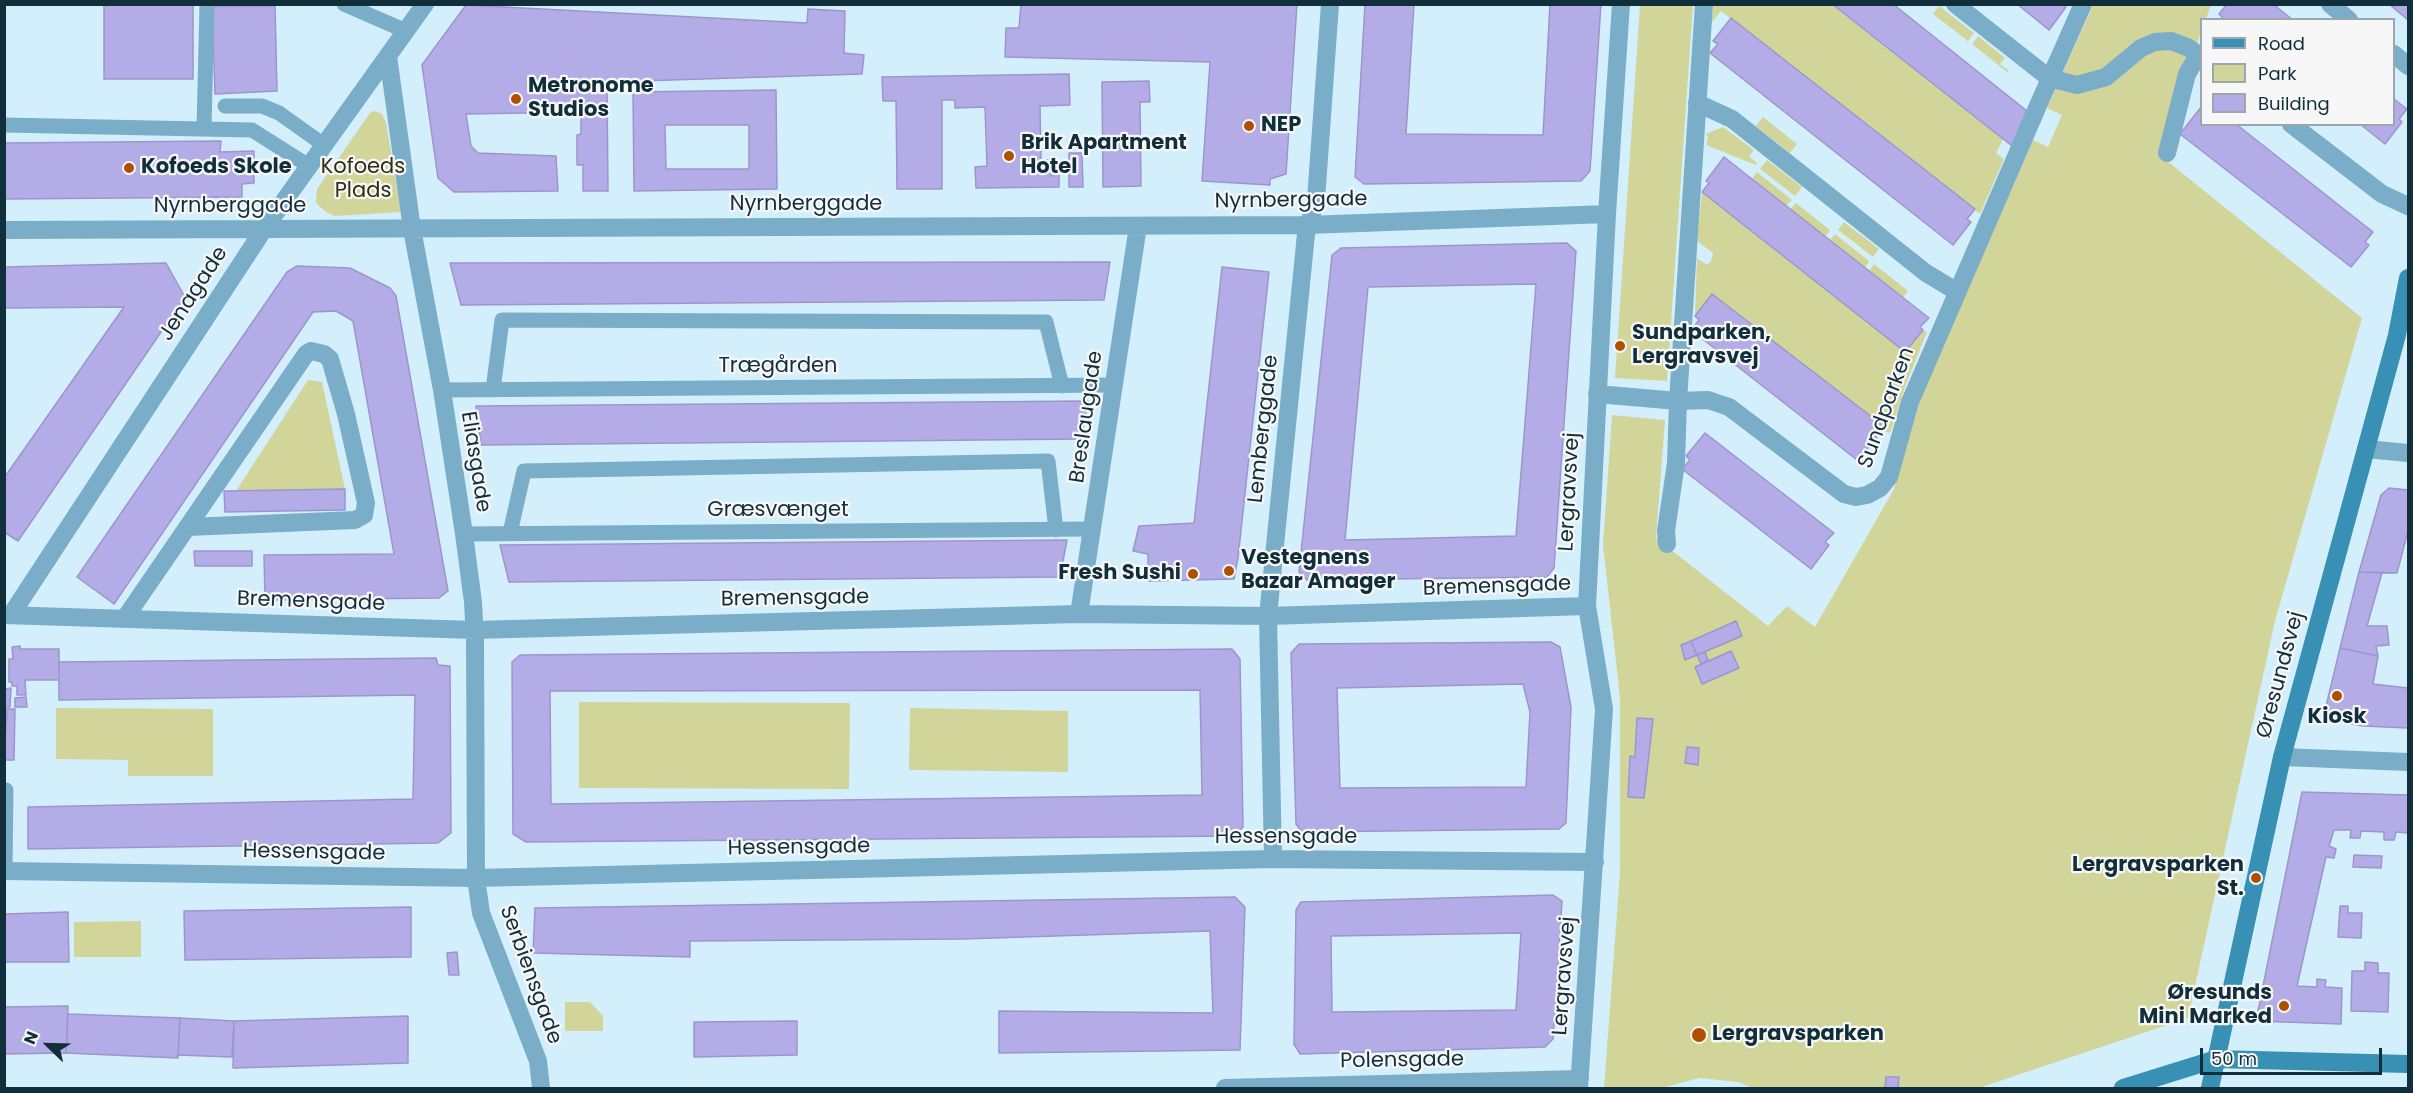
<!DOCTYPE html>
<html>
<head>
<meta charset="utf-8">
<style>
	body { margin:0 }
	#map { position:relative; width:2413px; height:1093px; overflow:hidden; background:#d4effc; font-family:Poppins,sans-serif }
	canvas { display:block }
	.frame { position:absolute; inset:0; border:6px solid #112e3b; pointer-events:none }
	.legend { position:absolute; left:2200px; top:18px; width:195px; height:108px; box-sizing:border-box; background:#f7f7f7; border:2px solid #9ba7ac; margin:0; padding:8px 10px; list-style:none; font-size:18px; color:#112e3b }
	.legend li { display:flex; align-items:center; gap:12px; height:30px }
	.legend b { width:30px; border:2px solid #9ba7ac }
	.north { position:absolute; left:18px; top:1015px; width:60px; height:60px; -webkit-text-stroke:4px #f7f7f7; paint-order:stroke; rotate:293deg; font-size:16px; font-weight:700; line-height:24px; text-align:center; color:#112e3b }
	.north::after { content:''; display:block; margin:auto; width:21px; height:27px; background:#112e3b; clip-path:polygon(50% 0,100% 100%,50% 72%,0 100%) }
	.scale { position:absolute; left:2200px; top:1048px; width:182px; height:27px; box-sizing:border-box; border:3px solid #112e3b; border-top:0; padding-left:8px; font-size:18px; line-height:21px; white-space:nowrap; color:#112e3b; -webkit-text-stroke:4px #f7f7f7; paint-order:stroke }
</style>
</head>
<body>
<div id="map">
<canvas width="2413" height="1093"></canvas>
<div class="frame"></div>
<ul class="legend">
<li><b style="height:8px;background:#3890b5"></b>Road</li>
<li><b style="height:16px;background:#d2d59a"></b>Park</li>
<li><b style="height:16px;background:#b3ace7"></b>Building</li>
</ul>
<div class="north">N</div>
<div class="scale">50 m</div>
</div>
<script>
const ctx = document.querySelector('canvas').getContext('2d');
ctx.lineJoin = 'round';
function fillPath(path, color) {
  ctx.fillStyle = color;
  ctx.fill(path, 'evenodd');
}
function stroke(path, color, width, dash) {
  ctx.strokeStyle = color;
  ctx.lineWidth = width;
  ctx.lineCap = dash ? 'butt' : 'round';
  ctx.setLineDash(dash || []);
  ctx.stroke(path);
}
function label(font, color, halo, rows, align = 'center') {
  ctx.font = font + ' Poppins,sans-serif';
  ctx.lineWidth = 4.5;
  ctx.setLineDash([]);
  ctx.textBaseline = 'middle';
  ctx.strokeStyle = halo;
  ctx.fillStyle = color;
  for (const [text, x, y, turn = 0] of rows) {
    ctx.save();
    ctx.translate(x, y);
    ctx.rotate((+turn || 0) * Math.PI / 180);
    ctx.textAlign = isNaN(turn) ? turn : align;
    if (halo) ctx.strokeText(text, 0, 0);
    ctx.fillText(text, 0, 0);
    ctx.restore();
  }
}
const green = new Path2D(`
	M1640,5H1693L1667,381L1615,378Z
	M1713,5H1832L2003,139L1996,153L2004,159L1980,214L1721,11L1712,22Z
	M2093,5H2211L2206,19L2202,20L2201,32L2161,156L2362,318L2275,621L2188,1018L1979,1088H1752L1738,1082L1699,1078L1662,1088H1604L1620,872V698L1603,545L1612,415L1665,420L1656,538L1768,626L1787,606L1815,627L1894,489L1924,387L2033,140L2048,147L2062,115L2047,108Z
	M1939,6L1974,33L1968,41L1933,14Z
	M1978,36L2005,58L2000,64L2009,71L2007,72L1972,44Z
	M374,111L381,113L386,122L401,212L335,216L326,212L316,203L317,189L370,113Z
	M1763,117L1797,144L1790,153L1756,126Z
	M1723,127L1754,150L1749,156L1757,163L1756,165L1706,145L1708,138L1706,134Z
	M1767,160L1802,187L1795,196L1760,169Z
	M1757,172L1792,200L1786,206L1752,179Z
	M1702,192L1905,352L1923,330L1927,332L1906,384L1890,433L1878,429L1881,424L1712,295L1695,316L1697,258L1707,265L1711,261L1713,253L1697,241Z
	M1796,203L1830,230L1825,237L1790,209Z
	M1844,222L1879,249L1873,257L1838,230Z
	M1835,234L1869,261L1865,268L1830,240Z
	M1874,264L1908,291L1903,297L1869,271Z
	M308,380L322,382L345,489L236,491Z
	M579,702L850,703L849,789L579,788Z
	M56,708L213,709V776H128V760L56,759Z
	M910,708L1068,711V772L909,770Z
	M141,921V957H74V922Z
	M565,1002H590L603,1016V1031H565Z`);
const building = new Path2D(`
	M104,4H193V79H104Z
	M1021,4H1297L1286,174L1270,179V185L1202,181L1210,62L1005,57L1006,28H1019Z
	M1365,4H1414L1406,134L1543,135L1550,4H1601L1590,171L1581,181L1364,184L1355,177Z
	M1832,4H1893L2027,111L2012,146Z
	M2017,4H2064L2066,7L2049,30Z
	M2227,4H2273L2293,20H2225L2219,14Z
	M2389,4H2408V20Z
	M466,5L807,23L808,9L845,11L844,53L864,55L862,74L607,82L608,191H583V165H577V135L581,134V112L466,114L471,146L478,153L556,156L558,191L454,192L438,178L422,65Z
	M212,6H275L277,91L215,94Z
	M1731,18L1975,209L1967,219L1971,222L1953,245L1710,53L1718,44L1713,41Z
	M1069,74L1070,105L1040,106L1041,160H1051V176L1059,175V187L976,188L975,167L987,166L985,107L955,108V100H942V189H897L896,101H883L882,77Z
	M1149,81L1150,102H1140L1141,186L1103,187L1102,82Z
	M776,90L777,189L634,191L633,92ZM665,125H749V169H666Z
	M2394,99L2407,109L2399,119L2402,122L2385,144L2360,124H2394Z
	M2202,106V124H2236L2373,232L2365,242L2369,245L2351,267L2180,134Z
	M221,141L220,152L254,151V183L242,184V197L4,199V143Z
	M1069,153H1082L1083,187H1069Z
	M1724,157L1929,318L1920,327L1923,330L1905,352L1702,192L1709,183L1706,181Z
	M1567,243L1576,251L1554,568L1547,577L1307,580L1299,572L1332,255L1341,248ZM1536,284L1516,536L1345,540L1368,287Z
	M1110,262L1104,300L461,305L450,263Z
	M166,263L185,297L18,541L4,532V478L124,307L4,308V267Z
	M297,266L350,268L390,288L396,296L448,591L439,598L265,600L264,555L394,554L353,321L336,311L313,312L114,604L77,577L287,272Z
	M1222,267L1269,272L1238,558L1234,579L1148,581V554L1133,551L1139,526L1194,523Z
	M1712,294L1881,424L1874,434L1877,438L1857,460L1691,330L1699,320L1695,316Z
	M1088,401L1081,439L481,445L476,406Z
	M1705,433L1834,533L1825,542L1829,545L1811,569L1682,469L1690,460L1686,456Z
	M2389,488L2408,490V531L2397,573L2359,572L2381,495Z
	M345,489V510L225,512L224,491Z
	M1067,540L1060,577L509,582L500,545Z
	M194,551H252V566H195Z
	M2359,572L2382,573L2367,626H2387L2389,645L2376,646L2378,656L2340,648Z
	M1736,621L1742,636L1697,655L1691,641Z
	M1691,641L1697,655L1685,660L1681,645Z
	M1551,642L1560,647L1571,707L1566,823L1559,829L1302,832L1296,824L1291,653L1299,644ZM1523,684L1530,712L1526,787L1340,788L1337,688Z
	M20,646V649H59V680H25L26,695H17V686H12V682H9V659H13L12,647Z
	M2340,648L2378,656L2373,684L2408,688V728L2363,726L2323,719Z
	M1232,649L1240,659L1243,827L1234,836L526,842L513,834L512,662L520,655ZM1200,690L1202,795L551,804L550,691Z
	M1731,651L1739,668L1702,684L1695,667Z
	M1705,652L1708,660L1701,664L1697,655Z
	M436,658L438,665L450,666L451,833L438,843L28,849V807L413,799L415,695L59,700V662Z
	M11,688L10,707H4V689Z
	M26,697L27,707H15V698Z
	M7,709H15L14,760H4Z
	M1637,718L1653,719L1644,798L1628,797L1630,756L1635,757Z
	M1687,747L1699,748L1698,765L1685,763Z
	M2302,792L2408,795V833L2396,832L2394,840H2384V832L2361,831L2360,838H2350L2351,830H2334L2329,846L2336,849L2334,858L2326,857L2297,986L2317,987V979L2326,980L2325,987L2342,988L2341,1024L2256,1021Z
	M2354,855L2382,856L2381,868L2353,867Z
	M1553,895L1562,901L1553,1039L1545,1047L1300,1054L1294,1044L1296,910L1301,902ZM1521,933L1516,1010L1332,1012L1331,936Z
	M1235,897L1245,907L1240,1050L999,1053V1011L1213,1013L1210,931L962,939L690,941V957L533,953L535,908Z
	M2340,906H2348V913H2362L2361,938L2338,937Z
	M411,907V957L185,960L184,911Z
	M68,912L69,962H4V914Z
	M457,952L459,975H449L447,953Z
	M2365,962L2378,963V973H2389L2388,1012L2351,1011L2352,971H2365Z
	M68,1006L66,1053L4,1054V1007Z
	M68,1014L180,1018L178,1058L66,1053Z
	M408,1016V1063L233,1068L234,1021Z
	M180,1018L234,1021L232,1057L178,1055Z
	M797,1021V1055L694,1057V1022Z
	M1886,1077H1899L1898,1088H1885Z`);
const lane = new Path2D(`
	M344,4L406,31
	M225,106H262L279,113L324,145
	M4,125L252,130L309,166
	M204,129L207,4
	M442,390L1115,385
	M493,390L502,320L1046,322L1062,386
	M510,533L524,471L1048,461L1056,530
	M464,534L1093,529
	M5,871L6,790`);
const street = new Path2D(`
	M1955,4L2049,78L2077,85L2106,77L2141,48L2155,42L2171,41L2187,47L2202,57
	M2330,4L2349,20
	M2394,54L2408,66
	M388,56L412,229L442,390L464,534L473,602L475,640L476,878L481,913L538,1061L541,1088
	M1697,103L1732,119L1926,273L1956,291
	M2291,124L2382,194L2408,206
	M2167,153L2187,74L2199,54
	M4,230L1307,225L1607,214
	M1597,394L1678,401L1708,400L1729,407L1844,494L1856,497L1867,495L1880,488L1889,477L1910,402L2040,101L2083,4
	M2366,449L2408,453
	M1667,544L1666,531L1676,463L1678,401L1704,4
	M1079,614L1138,226
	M4,615L474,630L1079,614L1268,616L1587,606
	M11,615L264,229L425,4
	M125,618L306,354L311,351L324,354L330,359L346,414L366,503L364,515L355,520L188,527
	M2282,757L2408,762
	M1273,859L1268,616L1306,234L1316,200L1330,4
	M4,871L476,878L1273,859L1595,862
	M1225,1088L1580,1079
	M1579,1088L1604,709L1587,606L1607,214L1621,4`);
const secondary = new Path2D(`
	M2123,1088L2216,1059L2408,1064
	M2210,1088L2282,757L2397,335L2408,278`);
const markers = [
	[516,99,6,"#af5001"],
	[1249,126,6,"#af5001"],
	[1009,156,6,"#af5001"],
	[129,168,6,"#af5001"],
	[1620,346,6,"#af5001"],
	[1229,571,6,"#af5001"],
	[1193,574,6,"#af5001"],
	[2337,696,6,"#af5001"],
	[2256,878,6,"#af5001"],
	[2284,1006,6,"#af5001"],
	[1699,1035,8,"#af5001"]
];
const poiNames = [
	["Metronome",528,87],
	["Studios",528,111],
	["NEP",1261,126],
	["Brik Apartment",1021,144],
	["Hotel",1021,168],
	["Kofoeds Skole",141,168],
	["Sundparken,",1632,334],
	["Lergravsvej",1632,358],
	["Vestegnens",1241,559],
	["Bazar Amager",1241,583],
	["Fresh Sushi",1181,574,"right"],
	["Kiosk",2337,718,"center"],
	["Lergravsparken",2244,866,"right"],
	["St.",2244,890,"right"],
	["Øresunds",2272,994,"right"],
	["Mini Marked",2272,1018,"right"],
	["Lergravsparken",1712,1035]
];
const parkNames = [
	["Kofoeds",363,168],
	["Plads",363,192]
];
const streetNames = [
	["Nyrnberggade",1291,201,-1],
	["Nyrnberggade",806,205],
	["Nyrnberggade",230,207],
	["Jenagade",194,294,-57],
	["Trægården",778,367],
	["Sundparken",1887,408,-70],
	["Breslaugade",1087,417,-82],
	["Lemberggade",1264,429,-84],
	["Eliasgade",475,462,81],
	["Lergravsvej",1570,492,-87],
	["Græsvænget",778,511],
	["Bremensgade",1497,587,-2],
	["Bremensgade",795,599,-1],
	["Bremensgade",311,602,2],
	["Øresundsvej",2281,675,-75],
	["Hessensgade",1286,838],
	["Hessensgade",799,848,-1],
	["Hessensgade",314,853,1],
	["Serbiensgade",530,975,70],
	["Lergravsvej",1565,976,-86],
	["Polensgade",1402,1061,-1]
];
fillPath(green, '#d2d59a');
fillPath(building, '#b3ace7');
stroke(building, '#9c95ce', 1.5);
stroke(lane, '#7aaec8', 15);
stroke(street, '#7aaec8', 18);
stroke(secondary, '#3890b5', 18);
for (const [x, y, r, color] of markers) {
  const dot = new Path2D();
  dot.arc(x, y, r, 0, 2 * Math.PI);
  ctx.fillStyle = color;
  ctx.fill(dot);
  stroke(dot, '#f7f7f7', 2);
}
label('bold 21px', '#112e3b', '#f7f7f7', poiNames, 'left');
label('21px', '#2e2f11', '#f7f7f7', parkNames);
label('21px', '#112e3b', '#f7f7f7', streetNames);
</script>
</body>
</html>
